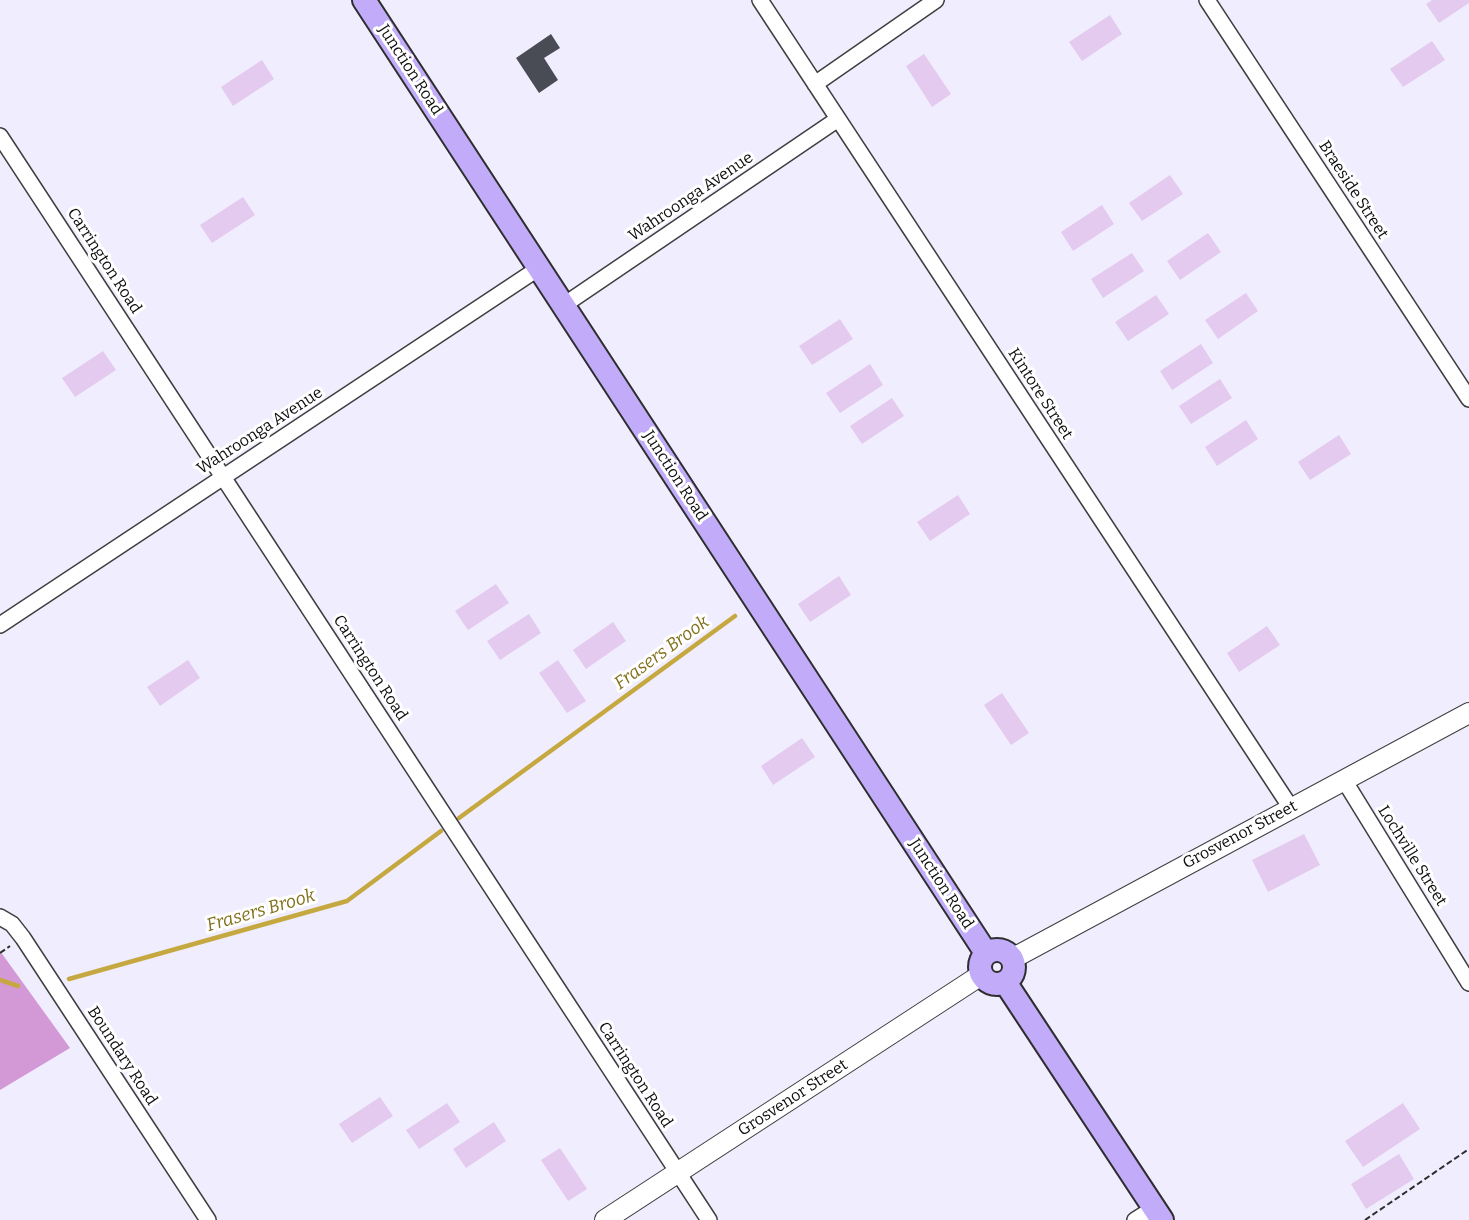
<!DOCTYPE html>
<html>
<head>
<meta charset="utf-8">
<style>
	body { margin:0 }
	canvas { display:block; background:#f0edfe }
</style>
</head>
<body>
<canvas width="1469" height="1220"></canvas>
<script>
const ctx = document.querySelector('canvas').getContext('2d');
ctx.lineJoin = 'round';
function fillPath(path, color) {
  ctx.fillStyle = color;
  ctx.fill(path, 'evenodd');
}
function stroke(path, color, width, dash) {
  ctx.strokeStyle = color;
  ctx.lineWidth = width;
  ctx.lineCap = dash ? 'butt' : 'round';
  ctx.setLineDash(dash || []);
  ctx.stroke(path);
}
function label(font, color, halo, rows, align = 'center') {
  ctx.font = font + ' Bitter,serif';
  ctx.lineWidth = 6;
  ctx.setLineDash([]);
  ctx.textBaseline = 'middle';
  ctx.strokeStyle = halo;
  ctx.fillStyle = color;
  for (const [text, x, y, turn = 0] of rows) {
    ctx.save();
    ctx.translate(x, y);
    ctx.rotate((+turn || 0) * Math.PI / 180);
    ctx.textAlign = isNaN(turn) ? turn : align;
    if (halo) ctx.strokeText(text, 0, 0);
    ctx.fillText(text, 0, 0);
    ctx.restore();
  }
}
const forest = new Path2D(`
	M0,951L70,1048L0,1090Z`);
const pitch = new Path2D(`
	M1432,0H1469V3L1439,23L1426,4Z
	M1110,15L1122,34L1082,61L1069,42Z
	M1432,41L1445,60L1403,87L1390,69Z
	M924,54L951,94L932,107L906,66Z
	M262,60L274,79L233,106L221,87Z
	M1170,175L1183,194L1142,221L1129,203Z
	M243,197L255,215L212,243L200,225Z
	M1102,205L1114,224L1073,251L1061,232Z
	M1208,233L1221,252L1180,280L1167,261Z
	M1132,253L1144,271L1103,298L1091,279Z
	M1246,293L1258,311L1218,339L1205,320Z
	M1156,295L1169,314L1128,341L1115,322Z
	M840,319L853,339L812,365L799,346Z
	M1201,344L1213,363L1172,390L1160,371Z
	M103,351L116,370L75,397L62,378Z
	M870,364L883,385L840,413L826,393Z
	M1220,379L1232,398L1191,424L1179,406Z
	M892,398L904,416L862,444L850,426Z
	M1246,420L1258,439L1217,466L1205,447Z
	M1339,435L1351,454L1310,480L1298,462Z
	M958,495L970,514L930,541L917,522Z
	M839,576L851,595L810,622L798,604Z
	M496,584L509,603L468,630L455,611Z
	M529,614L541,633L500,660L487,641Z
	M613,622L626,641L586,669L573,650Z
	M1267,626L1280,645L1239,672L1227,653Z
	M188,660L200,678L160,706L147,687Z
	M558,660L586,701L567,713L539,673Z
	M1002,693L1029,733L1011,745L984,705Z
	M802,738L815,757L773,785L761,766Z
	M1304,834L1320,865L1268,892L1252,860Z
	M380,1097L393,1116L352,1143L339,1124Z
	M447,1103L460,1122L419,1149L406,1130Z
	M1403,1103L1420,1129L1363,1167L1345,1141Z
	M494,1122L506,1141L466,1168L453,1149Z
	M560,1148L587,1189L568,1201L541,1160Z
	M1399,1154L1414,1179L1366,1209L1351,1184Z`);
const stream = new Path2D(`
	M459,818L735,616
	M69,979L347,901L441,831
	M0,980L18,986`);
const building = new Path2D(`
	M551,34L560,48L544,58L558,80L539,93L516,58Z`);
const path = new Path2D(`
	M0,953L10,946
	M1365,1220L1469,1149`);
const minor = new Path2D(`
	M760,0L1291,808
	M1207,0L1469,399
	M815,84L936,0
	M0,136L709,1220
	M564,305L838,119
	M0,625L539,268
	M1344,780L1469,983
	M0,917L12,924L23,938L208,1220
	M1135,1220L1154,1208`);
const tertiary = new Path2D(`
	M1011,958L1021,954L1469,713
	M605,1220L981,975`);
const secondary = new Path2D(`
	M364,0L986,953
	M980 967a17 17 0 1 1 34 0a17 17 0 1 1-34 0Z
	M1005,982L1162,1220`);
const streetNames = [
	["Junction Road",410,70,57],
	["Braeside Street",1353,190,57],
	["Wahroonga Avenue",691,197,-34],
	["Carrington Road",104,261,57],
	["Kintore Street",1040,394,57],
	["Wahroonga Avenue",260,431,-33],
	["Junction Road",675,476,57],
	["Carrington Road",370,668,57],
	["Grosvenor Street",1240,835,-28],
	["Lochville Street",1412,856,58],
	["Junction Road",941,884,57],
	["Boundary Road",122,1056,57],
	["Carrington Road",635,1075,57],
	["Grosvenor Street",793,1098,-33]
];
const waterNames = [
	["Frasers Brook",662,653,-36],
	["Frasers Brook",261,911,-16]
];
fillPath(forest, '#d299d6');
fillPath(pitch, '#e4caee');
stroke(stream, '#c5a940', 4.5);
fillPath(building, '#494c54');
stroke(minor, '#3f3f3f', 18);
stroke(tertiary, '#3f3f3f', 22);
stroke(secondary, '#2e2e2e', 26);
stroke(path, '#2e2e2e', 2, [6, 3]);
stroke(minor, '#fff', 15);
stroke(tertiary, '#fff', 20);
stroke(secondary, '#c2acfa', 22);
label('16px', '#0c0c0c', '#fff', streetNames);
label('italic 18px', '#82701c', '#fff', waterNames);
</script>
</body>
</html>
